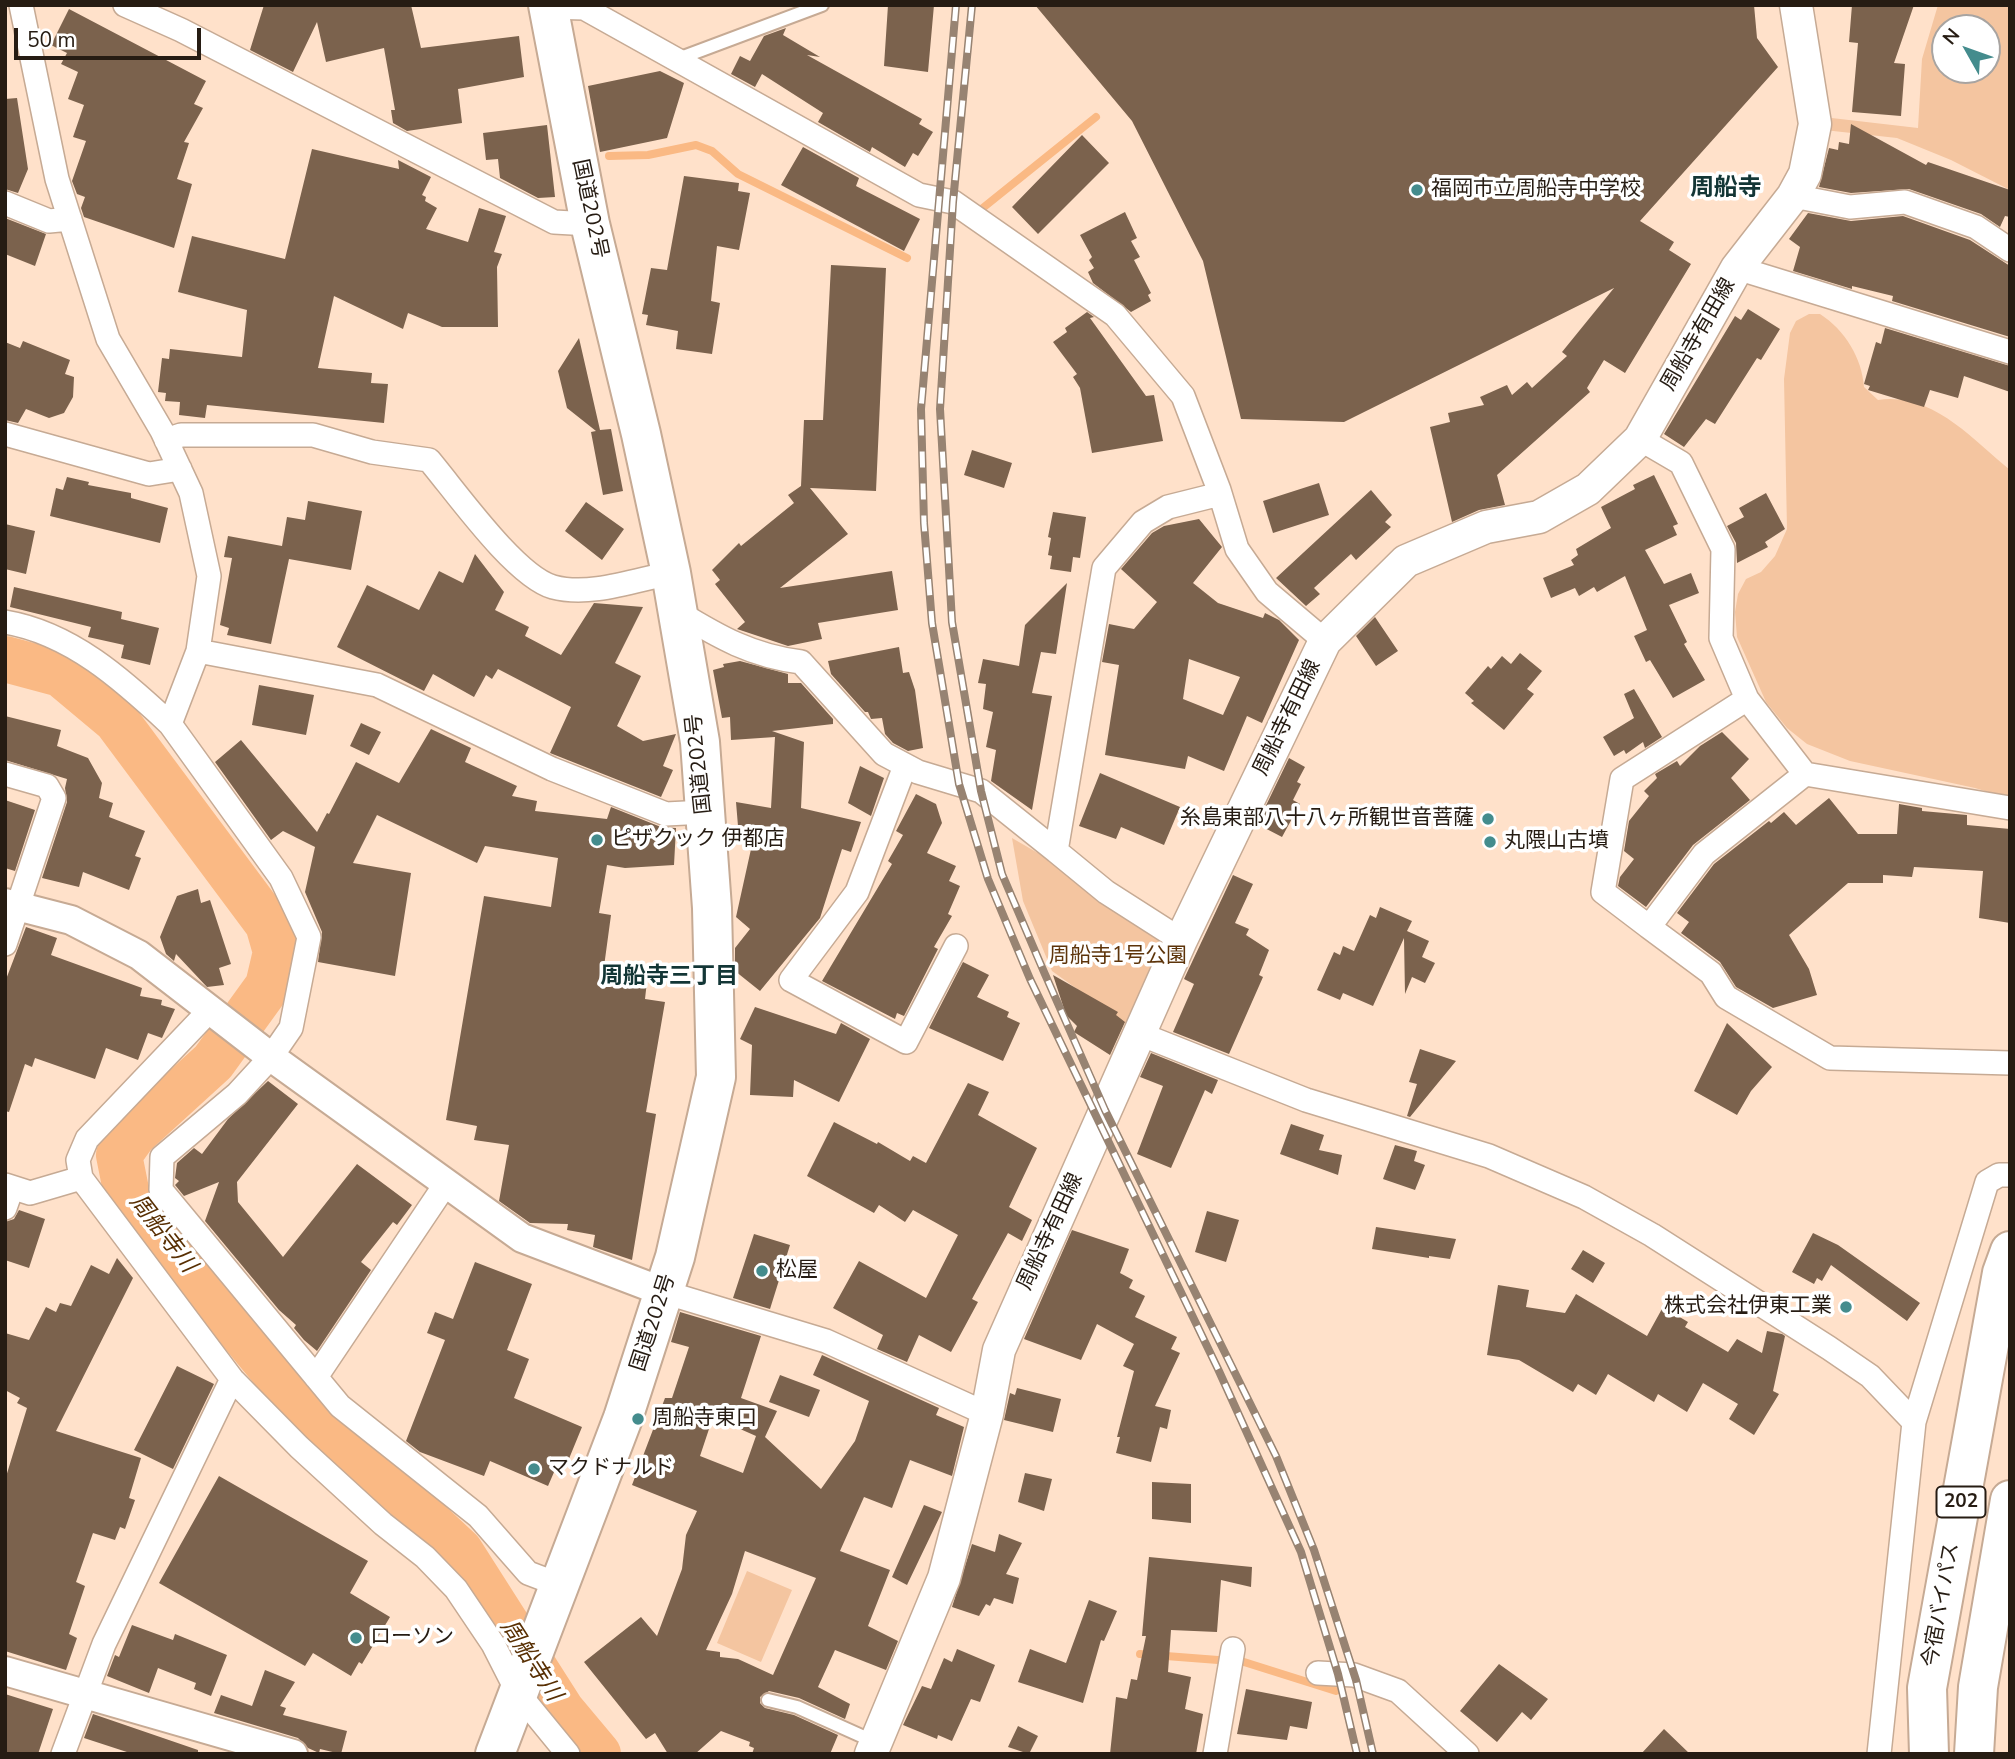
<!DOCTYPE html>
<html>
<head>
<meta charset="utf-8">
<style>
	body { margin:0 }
	#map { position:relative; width:2015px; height:1759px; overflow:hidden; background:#ffe1ca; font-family:"Nunito Sans",sans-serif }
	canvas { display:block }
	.frame { position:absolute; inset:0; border:7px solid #261c13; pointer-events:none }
	.north { position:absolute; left:1931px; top:14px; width:70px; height:70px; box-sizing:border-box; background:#fff; border:2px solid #a8a4a1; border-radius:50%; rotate:310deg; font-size:19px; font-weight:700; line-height:28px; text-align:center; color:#261c13 }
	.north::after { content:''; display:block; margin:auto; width:24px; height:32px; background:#448c8d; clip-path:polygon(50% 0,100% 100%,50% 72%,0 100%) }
	.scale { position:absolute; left:14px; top:28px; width:187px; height:32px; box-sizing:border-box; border:4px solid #261c13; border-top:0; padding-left:9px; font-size:21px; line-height:24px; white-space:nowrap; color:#261c13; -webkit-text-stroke:5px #fff; paint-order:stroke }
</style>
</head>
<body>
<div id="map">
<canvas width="2015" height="1759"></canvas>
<div class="frame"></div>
<div class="north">N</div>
<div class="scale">50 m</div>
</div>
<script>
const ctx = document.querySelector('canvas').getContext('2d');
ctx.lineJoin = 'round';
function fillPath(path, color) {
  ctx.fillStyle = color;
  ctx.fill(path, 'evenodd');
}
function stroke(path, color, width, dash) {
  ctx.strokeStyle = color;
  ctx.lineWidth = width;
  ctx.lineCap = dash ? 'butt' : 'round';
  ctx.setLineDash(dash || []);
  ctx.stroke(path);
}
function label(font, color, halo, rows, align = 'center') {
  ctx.font = font + ' "Nunito Sans","Noto Sans JP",sans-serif';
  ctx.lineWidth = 7;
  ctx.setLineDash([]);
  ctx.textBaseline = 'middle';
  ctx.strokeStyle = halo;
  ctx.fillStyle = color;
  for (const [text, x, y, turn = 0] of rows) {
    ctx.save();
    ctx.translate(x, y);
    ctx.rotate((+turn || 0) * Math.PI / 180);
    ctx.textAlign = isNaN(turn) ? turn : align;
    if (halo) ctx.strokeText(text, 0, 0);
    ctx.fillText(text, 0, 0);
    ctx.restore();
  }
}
const green = new Path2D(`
	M1938,5H2010V190L1951,160L1897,138L1824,130L1823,117L1918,128L1922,59ZM1945,28H1987V70H1945Z
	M1809,314H1820C1845,330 1862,358 1864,387L1878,400C1932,392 1971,438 2010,470V804L1998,795L1975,788L1850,761L1807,744L1787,728L1766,702L1737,637L1735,612L1738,594L1746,579L1761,572L1775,556L1787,529L1784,379L1790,333L1796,321Z
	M1012,838L1150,918L1181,940L1140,1034L1052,971L1023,901Z
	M747,1571L792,1590L761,1662L717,1643Z`);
const stream = new Path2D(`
	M609,156L648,155L696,145L712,151L738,174L907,258
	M979,211L1096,117
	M1140,1654L1244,1662L1336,1691`);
const river = new Path2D(`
	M5,659L61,674L116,720L268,924L276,952L268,986L213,1062L134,1134L119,1155L127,1195L296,1398L460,1551L562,1711L598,1754`);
const building = new Path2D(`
	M264,5H411L421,48L519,36L524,77L458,89L462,123L407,131L393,123L391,110H395L384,48L326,62L317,22L293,72L250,50Z
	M888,5H934L928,72L884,66Z
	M1035,5H1754L1757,38L1778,67L1640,221L1674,242L1669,250L1691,264L1625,373L1604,360L1587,388L1590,392L1497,475L1505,505L1479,510L1452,522L1430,427L1450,422L1448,413L1484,405L1480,397L1507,385L1512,395L1527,382L1532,388L1567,356L1562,352L1614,288L1344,422L1241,419L1203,261L1132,121Z
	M1852,5H1914L1894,63L1905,64L1901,116L1852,112L1858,43L1849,42Z
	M69,9L206,81L194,104L203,108L184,142L189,143L177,179L192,184L174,248L84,217L81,208L85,197L77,194L72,181L86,141L73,137L84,105L68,99L78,72L61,64L67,53L51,45Z
	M786,28L783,35L820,57L807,55L922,119L919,124L933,132L918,156L913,153L905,167L872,147L870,152L818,122L823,113L762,74L755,87L731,74L740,56L750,61L764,36Z
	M660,71L684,83L667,138L600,152L588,86Z
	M17,98L28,169L18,193L5,189V99Z
	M1851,124L1926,165L1928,162L2010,190V217L2005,216L2000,227L1981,214L1909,189L1851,193L1819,187L1829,148L1838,150L1839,142L1849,144Z
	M547,125L555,197L538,198L500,178L498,159L486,160L483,133Z
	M1082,135L1109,163L1038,234L1012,207Z
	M803,147L859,178L856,186L920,219L904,251L781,185Z
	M312,149L399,169L398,160L431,177L422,195L426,197L425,201L437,208L426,229L468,242L479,208L506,216L494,252L502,254L497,267L498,327H442L408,313L403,329L334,296L318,368L372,373L371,383L388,384L384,423L207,405L205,418L179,415L180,402L165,401L166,393L158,392L162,358L169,359L170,349L242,357L247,310L178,292L192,236L285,259Z
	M684,176L739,183L738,191L750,193L739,250L717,246L711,301L720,303L712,354L676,349L678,331L646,325L648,315L642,314L651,268L667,270Z
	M1125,212L1137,238L1131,241L1140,257L1134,260L1151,293L1148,295L1151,301L1131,312L1093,283L1088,272L1094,268L1089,260L1092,257L1080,235Z
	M1808,213L1851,221L1903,216L1970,240L2010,266V337L1892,301L1893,296L1852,286V289L1793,271L1800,247L1789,239Z
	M5,218L46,234L35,266L5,254Z
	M831,265L886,268L876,491L810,488L848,534L780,588L892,571L898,610L818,623L822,639L788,646L737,629L745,622L715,584L720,580L712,570L739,543L741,546L794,503L788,495L801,486L804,420H823Z
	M1748,309L1780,329L1761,360L1757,358L1715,424L1706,419L1684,447L1664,434L1735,316L1741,320Z
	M1087,312L1094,317L1090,318L1146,396L1154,395L1163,441L1092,453L1080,388L1073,377L1077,374L1053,342L1067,332L1065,328Z
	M1885,328L2010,366V392L1964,376L1958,398L1930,390L1924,407L1868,390L1870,386L1864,384L1876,342L1881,344Z
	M579,338L600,430L611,429L623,491L603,495L591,432L596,431L567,408L558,371Z
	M23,341L70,360L65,374L74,377L73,397L64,413L49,418L26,409L18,423L5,420V342L20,348Z
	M972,450L1012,463L1004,488L964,475Z
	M1654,475L1678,524L1673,526L1677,535L1645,550L1664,584L1691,573L1699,593L1669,605L1687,642L1684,644L1705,680L1673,698L1650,660L1646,662L1634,636L1647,630L1625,576L1597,592L1594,587L1579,596L1575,588L1551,598L1543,578L1574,565L1571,560L1578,555L1576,549L1611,528L1601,507L1635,489L1633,485Z
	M67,477L89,482L88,485L131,493V498L168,508L160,543L50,516L56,488L63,490Z
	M1319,483L1329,515L1273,533L1263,501Z
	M1371,490L1392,515L1385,522L1391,527L1356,560L1351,554L1314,588L1320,594L1306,606L1276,578Z
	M1766,493L1785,529L1765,542L1768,547L1737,563L1736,543L1727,526L1744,517L1739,508Z
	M308,501L362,511L351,570L289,559L271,644L227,635L229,628L220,625L232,558L224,557L228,536L282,546L287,517L305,520Z
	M586,502L624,529L602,560L565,531Z
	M1053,512L1086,517L1080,558L1073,557L1071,572L1050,569L1052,556L1048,555L1051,538L1048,537Z
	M1199,519L1222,547L1193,583L1218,603L1263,618L1265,613L1279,620L1299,640L1262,723L1247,716L1224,771L1188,756L1185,769L1105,755L1119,665L1102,662L1109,624L1134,629L1157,602L1121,569L1152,533L1164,526ZM1189,659L1240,677L1223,715L1183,699Z
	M5,524L35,531L26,574L5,569Z
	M475,554L504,592L495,610L529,627L525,636L561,655L594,603L643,607L615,663L641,676L617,726L643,741L676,734L663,766L673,770L661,797L550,753L571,707L498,669L492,679L486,675L474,697L433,674L424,691L337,647L367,585L419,610L439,571L463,583Z
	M1067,583L1056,654L1041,652L1032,693L1052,696L1032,810L991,781L996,750L986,747L993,712L983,709L986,684L978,683L983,659L1019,666L1025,625Z
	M14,587L122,612L121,619L159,628L150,665L121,658L124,645L88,637L91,627L10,607Z
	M1375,617L1398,651L1376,666L1356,636Z
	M899,647L903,673L909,672L915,690L923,748L908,751L893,743L885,734L882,718L871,719L868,712H865L831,674L828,661Z
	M1520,653L1542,671L1527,689L1534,694L1504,730L1471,703L1474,701L1465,693L1488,666L1491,669L1502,656L1511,664Z
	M740,661L788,674V683H801L833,719V724L772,731L804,742L801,808L861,822L851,852L842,849L820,918L760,991L735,971V948L750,929L736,917L755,831L738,826L736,802L771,808L775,737L731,740L730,717L722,718L713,670L724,667L723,664Z
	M259,685L314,695L306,735L252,725Z
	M1634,689L1662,737L1645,748L1643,742L1626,754L1624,750L1614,756L1603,737L1634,718L1624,694Z
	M5,716L61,730L57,746L88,758L102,783L99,798L113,803L109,817L145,831L135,856L141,858L129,890L83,872L79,887L42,878L67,802L65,788L67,779L5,760Z
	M361,723L381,732L369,755L350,746Z
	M431,729L471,748L465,762L517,786L512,796L537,801L535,811L607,819L611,807L661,827L676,828L674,865L625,868L607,865L599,913L611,915L603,974L647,981L645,999L665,1002L646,1112L656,1114L632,1260L593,1247L595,1235L567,1230L568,1224L530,1223L499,1201L509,1145L474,1140L477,1126L446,1120L484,896L551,907L558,858L485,846L477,863L377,815L353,863L411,873L395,976L318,962L322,932L305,892L315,847L283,831L271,840L215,762L241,740L317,832L327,813L329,814L356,762L399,783Z
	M1722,732L1749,759L1731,778L1750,800L1693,845L1646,907L1618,886L1620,877L1634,859L1624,851L1629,821L1649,796L1644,791L1657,778L1655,774L1677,761L1680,766L1700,746Z
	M1289,758L1305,767L1297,782L1301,784L1293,800L1300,804L1282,837L1257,824Z
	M860,766L884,778L871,816L848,803Z
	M1100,773L1180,807L1164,845L1121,827L1116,839L1079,826Z
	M916,794L936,804L942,823L927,853L956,866L949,881L960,886L948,914L952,916L934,947L938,949L904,1016L897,1013L895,1019L822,981L892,864L888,861L903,835L896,831Z
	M1829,798L1858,834H1897L1899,804L1922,808V811L1967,815V825L2010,829V923L1979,918L1983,871L1914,867L1912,877L1883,875V883H1848L1789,935L1809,969L1817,995L1773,1008L1736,987L1720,962L1681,933L1689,922L1677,913L1714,864L1769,821L1771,823L1784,812L1796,825Z
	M5,800L35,810L15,871L5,868Z
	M1233,875L1253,884L1235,923L1249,929L1246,935L1269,950L1259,975L1263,977L1229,1054L1173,1032L1194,984L1184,979Z
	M198,889L201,903L210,900L231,964L219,968L224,985L207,987L176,954L174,961L166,954L160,937L177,896Z
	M1380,907L1412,921L1407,931L1429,941L1422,957L1435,963L1425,983L1412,977L1405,994L1404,938L1373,1006L1343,993L1340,1000L1317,990L1334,952L1340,955L1343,946L1354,951L1370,915L1376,918Z
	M26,927L57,938L51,955L142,988L140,996L162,1000L161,1005L175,1009L162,1038L148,1033L138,1060L106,1048L95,1079L35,1058L32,1067L25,1064L9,1112L5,1111V982Z
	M963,962L989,975L977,997L1009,1012L1007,1017L1020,1023L1003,1061L929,1028Z
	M1053,975L1118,1012L1116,1015L1125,1022L1110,1055L1074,1032L1077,1026L1066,1015Z
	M755,1007L836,1034L841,1023L870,1039L839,1102L794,1080L793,1097L750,1095L752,1045L740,1039Z
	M1727,1023L1772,1067L1751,1091L1737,1115L1694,1091Z
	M1420,1049L1456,1061L1410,1117L1407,1116L1417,1084L1409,1082Z
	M1151,1053L1218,1080L1212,1094L1205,1090L1171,1168L1137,1154L1163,1086L1140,1077Z
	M268,1081L298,1104L237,1182L238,1202L283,1257L357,1164L412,1205L397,1225L393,1222L361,1262L371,1270L317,1351L304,1340L294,1328L296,1325L279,1310L205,1221L219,1182L184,1196L175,1185L179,1181L175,1178L177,1163L194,1148L202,1154L228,1119Z
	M968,1083L989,1092L978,1115L1037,1148L1009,1207L1032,1220L1022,1241L1008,1233L972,1299L978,1302L951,1352L919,1335L907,1362L877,1349L883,1335L833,1308L859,1261L926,1298L958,1235L913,1210L905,1222L879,1205L874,1213L807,1176L834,1122L877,1144L878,1142L910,1161L913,1156L926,1163Z
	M1291,1124L1324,1135L1319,1150L1342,1155L1338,1175L1280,1154Z
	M1395,1145L1417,1151L1414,1161L1425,1165L1415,1190L1383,1179Z
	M19,1210L45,1219L29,1268L5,1260V1222L14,1219Z
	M1207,1211L1239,1220L1226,1262L1195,1252Z
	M1376,1227L1456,1239L1450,1259L1429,1256V1258L1372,1249Z
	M1072,1230L1129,1249L1120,1273L1133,1280L1129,1288L1145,1296L1135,1317L1177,1337L1171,1349L1180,1353L1155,1406L1171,1410L1167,1429L1160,1427L1151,1462L1116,1453L1120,1437H1117L1134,1371L1123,1366L1134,1344L1097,1324L1081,1360L1024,1339Z
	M1813,1233L1838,1245L1920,1303L1907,1321L1831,1265L1822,1281L1817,1278L1814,1284L1792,1272Z
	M754,1234L790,1245L770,1309L733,1298Z
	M1583,1250L1605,1263L1593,1283L1571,1269Z
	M117,1258L133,1278L56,1431L141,1458L129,1498L135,1500L125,1529L120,1527L115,1540L93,1533L76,1582L85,1586L69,1634L77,1638L66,1670L5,1651V1480L27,1408L17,1403L20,1398L5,1390V1333L29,1340L46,1307L56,1312L60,1303L71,1306L91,1265L109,1274Z
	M475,1262L532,1284L507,1350L529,1359L514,1398L582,1427L566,1466L558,1463L548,1486L490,1461L484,1476L420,1452L406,1441L445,1340L427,1333L435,1312L453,1319Z
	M1498,1285L1529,1290L1526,1307L1565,1313L1576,1294L1647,1336L1663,1307L1688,1322L1685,1327L1728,1352L1737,1339L1762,1353L1767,1331L1782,1334L1785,1336L1773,1391L1779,1394L1754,1435L1729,1419L1738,1404L1703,1383L1687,1412L1658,1394L1654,1402L1608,1374L1596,1395L1578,1384L1573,1392L1519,1360L1487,1355Z
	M680,1312L761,1336L741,1398L777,1411L765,1437L821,1489L855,1441L869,1401L813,1375L822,1355L939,1408L936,1415L964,1427L952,1476L910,1460L892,1508L864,1497L840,1551L890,1570L868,1626L898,1641L886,1670L835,1650L818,1687L850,1704L845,1719L799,1698L769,1691L760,1697V1703L765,1708L794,1715L838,1735L830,1754H752L754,1748L749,1746L750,1742L721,1731L695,1754H668L655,1733L646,1739L584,1662L641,1617L657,1636L682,1569L686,1535L697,1511L632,1485L665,1398H672L689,1347L671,1342ZM713,1417L756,1436L743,1473L700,1456ZM745,1551L816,1578L773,1675L738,1659L720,1657V1652L706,1650L732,1594Z
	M177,1366L214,1384L173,1469L134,1450Z
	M780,1375L820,1390L809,1417L769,1402Z
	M1017,1388L1061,1399L1053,1432L1004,1420L1010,1393L1015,1395Z
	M1025,1473L1052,1479L1044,1511L1018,1502Z
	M219,1476L368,1561L350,1593L390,1617L362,1664L359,1662L351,1676L313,1653L305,1666L159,1583Z
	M1152,1482L1191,1484V1523L1152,1519Z
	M924,1505L942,1512L907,1585L892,1577Z
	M999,1534L1022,1543L1006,1574L1019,1578L1013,1604L994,1598L990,1606L986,1604L979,1616L952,1607L972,1544L995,1552Z
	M1149,1557L1252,1567L1251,1587L1221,1580L1217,1632L1171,1630L1168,1672L1191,1677L1185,1709L1203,1714L1196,1754H1110L1116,1697L1127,1699L1131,1679L1137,1680L1146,1636H1142Z
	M1089,1600L1117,1611L1104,1641L1101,1640L1083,1703L1018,1682L1030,1649L1066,1663Z
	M132,1625L173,1640L175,1634L227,1655L211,1696L194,1689L196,1683L158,1668L149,1693L107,1676L115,1655L119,1657Z
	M957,1649L995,1665L980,1702L971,1699L952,1741L938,1735L937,1739L903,1725L922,1686L931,1689L944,1658L952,1662Z
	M1499,1664L1548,1699L1531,1720L1522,1712L1497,1742L1460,1711Z
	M265,1670L295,1682L280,1706L286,1708L283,1715L347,1731L341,1754L320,1749L319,1753L308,1748L298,1738L214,1713L221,1695L252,1706Z
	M1246,1689L1312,1702L1307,1729L1290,1726L1287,1740L1237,1734Z
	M5,1694L53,1709L38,1754H5Z
	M93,1714L198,1750V1754H133L84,1738Z
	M1018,1726L1038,1736L1029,1754L1008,1747Z
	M1664,1729L1690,1754H1641Z`);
const service = new Path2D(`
	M675,60L822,5
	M768,1700L797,1707L875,1742`);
const minor = new Path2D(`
	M21,5L57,179L108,339L162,431L191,493L209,576L198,651L170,724L281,878L309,937L291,1028L271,1057L237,1094L162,1157L161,1190L340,1406L478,1516L528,1573L557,1584
	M125,5L181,30L554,222L590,224
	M548,7L584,8L919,195L953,202L1115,315L1183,396L1219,490L1237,549L1267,592L1325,641
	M1793,196L1850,207L1905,202L1976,227L2010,250
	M5,203L49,221L70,219
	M1737,268L2010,352
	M5,434L149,474L180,469
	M1640,439L1681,463L1723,549L1721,638L1747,699L1805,774L2010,808
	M166,440L181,435H313L372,452L429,460C456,492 515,576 553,587C590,597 635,580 671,573
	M678,612C719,637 752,656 801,662L884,754L918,772L981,791L1056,851
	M5,622C71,633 123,680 170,724
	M198,651L377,685L552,769L666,814L705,812
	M1747,699L1622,779L1603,892L1649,927L1704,854L1805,774
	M905,766L857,892L791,980L906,1042L956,946
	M5,774L47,786L54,798L5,944
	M1649,927L1711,973L1726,997L1830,1058L2010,1063
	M1181,940L1106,892L1056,851L1104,568L1143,522L1168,507L1220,494
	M210,1010L87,1139L78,1160L81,1178L232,1379L299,1447L383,1524L425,1557L456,1589L493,1644L518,1693L568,1754
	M1140,1034L1306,1100L1489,1156L1584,1197L1652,1235L1829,1348L1870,1376L1914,1422
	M5,1185L30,1193L81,1178
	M5,1208L12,1188
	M664,1292L826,1341L987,1414
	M316,1377L445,1185
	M1318,1673L1354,1675L1398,1691L1467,1754
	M63,1754L104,1644L232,1379
	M1215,1754L1233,1649
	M1879,1754L1914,1422L1987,1182L1999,1175H2010`);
const tertiary = new Path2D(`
	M5,903L71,920L139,955L271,1057L522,1238L664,1292
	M5,1671L293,1754`);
const secondary = new Path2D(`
	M871,1754L944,1578L987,1414L999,1350L1181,940L1325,641L1406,561L1486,527L1539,517L1588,489L1640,439L1737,268L1793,196L1805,174L1815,124L1796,5`);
const trunk = new Path2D(`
	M495,1754L623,1418L675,1257L716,1077L712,908L700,742L671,573L641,434L590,224L548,5
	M1929,1754L1927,1688L2002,1273L2010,1251`);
const motorway = new Path2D(`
	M1974,1754L1978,1687L2010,1500`);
const rail = new Path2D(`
	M956,5L921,409L924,523L932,623L959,784L988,879L1030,979L1218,1369L1301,1552L1338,1674L1357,1754
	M972,5L953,202L940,409L952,622L981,791L1002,874L1044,972L1105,1110L1276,1456L1314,1550L1356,1680L1373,1754`);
const markers = [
	[1417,190,7,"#448c8d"],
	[1488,819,7,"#448c8d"],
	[597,840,7,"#448c8d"],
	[1490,842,7,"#448c8d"],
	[762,1271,7,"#448c8d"],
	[1846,1307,7,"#448c8d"],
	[638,1419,7,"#448c8d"],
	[534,1469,7,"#448c8d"],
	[356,1638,7,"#448c8d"]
];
const shields = [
	[1961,1502,49]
];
const shieldNames = [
	["202",1961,1502]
];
const poiNames = [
	["福岡市立周船寺中学校",1431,190],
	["糸島東部八十八ヶ所観世音菩薩",1474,819,"right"],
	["ピザクック 伊都店",611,840],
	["丸隈山古墳",1504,842],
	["松屋",776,1271],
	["株式会社伊東工業",1832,1307,"right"],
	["周船寺東口",652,1419],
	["マクドナルド",548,1469],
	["ローソン",370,1638]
];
const streetNames = [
	["国道202号",589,209,78],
	["周船寺有田線",1699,335,-60],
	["周船寺有田線",1288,718,-64],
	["国道202号",700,764,-96],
	["周船寺有田線",1051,1232,-65],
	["国道202号",654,1323,-72],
	["今宿バイパス",1942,1605,-80]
];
const parkNames = [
	["周船寺1号公園",1118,957]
];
const neighbourhoodNames = [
	["周船寺三丁目",669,977]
];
const waterNames = [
	["周船寺川",162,1234,52],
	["周船寺川",530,1661,57]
];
const quarterNames = [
	["周船寺",1726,189]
];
fillPath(green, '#f4c5a0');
stroke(stream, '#fab984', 8);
stroke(river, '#fab984', 46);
fillPath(building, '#7b624d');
stroke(service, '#c6aa94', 16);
stroke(minor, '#c6aa94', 26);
stroke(tertiary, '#c6aa94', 32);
stroke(secondary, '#c6aa94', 35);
stroke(trunk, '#c6aa94', 42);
stroke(motorway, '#c6aa94', 42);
stroke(service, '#fff', 12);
stroke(minor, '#fff', 23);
stroke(tertiary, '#fff', 28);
stroke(secondary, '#fff', 32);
stroke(trunk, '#fff', 38);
stroke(motorway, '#fff', 38);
stroke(rail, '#978372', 8);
stroke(rail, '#fff', 5, [16]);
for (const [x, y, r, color] of markers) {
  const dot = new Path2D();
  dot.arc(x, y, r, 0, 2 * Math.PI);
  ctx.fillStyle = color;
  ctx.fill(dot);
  stroke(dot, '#fff', 2.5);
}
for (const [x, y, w] of shields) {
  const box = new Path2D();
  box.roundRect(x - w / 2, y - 15.5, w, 31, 5);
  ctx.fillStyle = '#fff';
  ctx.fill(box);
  stroke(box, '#261c13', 2);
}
label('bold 19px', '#261c13', null, shieldNames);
label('21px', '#261c13', '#fff', poiNames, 'left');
label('21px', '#261c13', '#fff', streetNames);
label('21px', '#5d340a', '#fff', parkNames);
label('bold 23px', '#133636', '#fff', neighbourhoodNames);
label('italic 23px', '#582f03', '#fff', waterNames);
label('bold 24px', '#133636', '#fff', quarterNames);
</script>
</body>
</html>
